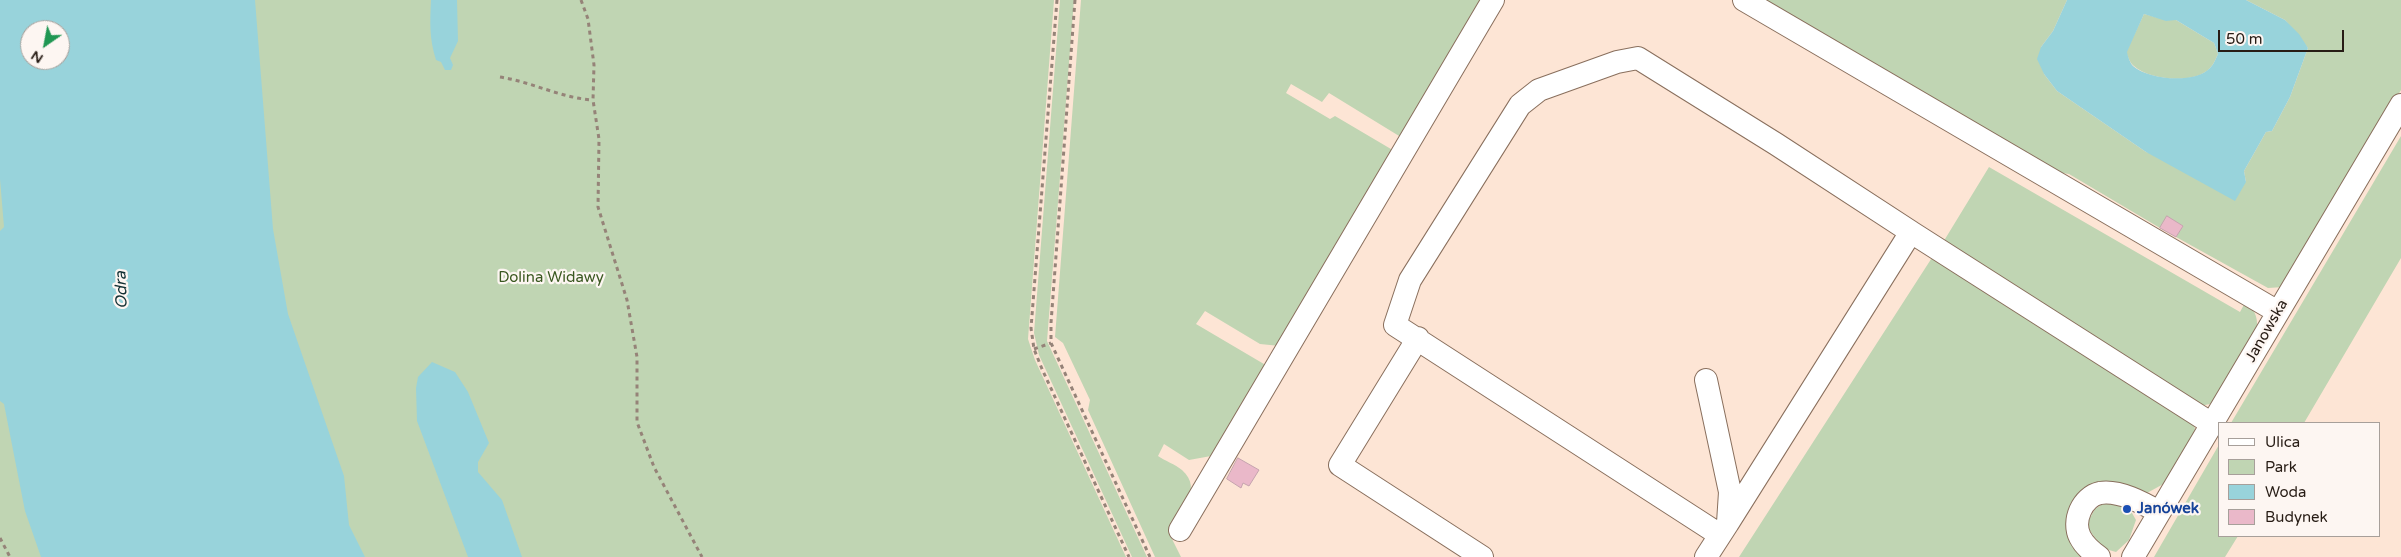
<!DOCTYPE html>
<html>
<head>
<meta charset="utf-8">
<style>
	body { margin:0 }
	#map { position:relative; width:2401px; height:557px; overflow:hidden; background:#fde5d5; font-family:"Varela Round",sans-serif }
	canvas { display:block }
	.legend { position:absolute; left:2218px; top:422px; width:162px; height:115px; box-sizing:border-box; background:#fdf6f2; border:1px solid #a79f9a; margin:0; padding:6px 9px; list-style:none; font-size:15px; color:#271c15 }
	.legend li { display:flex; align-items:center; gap:10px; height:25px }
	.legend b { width:25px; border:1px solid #a79f9a }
	.north { position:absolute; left:20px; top:20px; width:50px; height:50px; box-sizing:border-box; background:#fdf6f2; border:1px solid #a79f9a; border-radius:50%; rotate:213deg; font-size:14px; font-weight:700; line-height:20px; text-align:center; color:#271c15 }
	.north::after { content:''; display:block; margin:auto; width:18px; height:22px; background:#209753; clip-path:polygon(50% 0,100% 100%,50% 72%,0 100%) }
	.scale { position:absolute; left:2218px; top:30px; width:126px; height:22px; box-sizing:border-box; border:2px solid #271c15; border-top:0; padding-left:6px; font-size:15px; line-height:18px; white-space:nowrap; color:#271c15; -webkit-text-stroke:4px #fdf6f2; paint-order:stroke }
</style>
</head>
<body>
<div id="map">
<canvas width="2401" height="557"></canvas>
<ul class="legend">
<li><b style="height:6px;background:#fff"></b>Ulica</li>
<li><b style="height:14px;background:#c0d5b3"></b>Park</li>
<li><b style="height:14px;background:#98d3db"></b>Woda</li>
<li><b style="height:14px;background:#eab8c9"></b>Budynek</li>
</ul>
<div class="north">N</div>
<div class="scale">50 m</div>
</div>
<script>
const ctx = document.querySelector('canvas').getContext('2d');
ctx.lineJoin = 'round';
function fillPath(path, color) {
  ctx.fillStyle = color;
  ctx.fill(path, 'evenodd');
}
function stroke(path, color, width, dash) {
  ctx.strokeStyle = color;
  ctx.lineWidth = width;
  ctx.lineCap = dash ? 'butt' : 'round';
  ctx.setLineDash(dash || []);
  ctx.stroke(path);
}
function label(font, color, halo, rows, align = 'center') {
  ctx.font = font + ' "Varela Round",sans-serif';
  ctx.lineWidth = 4.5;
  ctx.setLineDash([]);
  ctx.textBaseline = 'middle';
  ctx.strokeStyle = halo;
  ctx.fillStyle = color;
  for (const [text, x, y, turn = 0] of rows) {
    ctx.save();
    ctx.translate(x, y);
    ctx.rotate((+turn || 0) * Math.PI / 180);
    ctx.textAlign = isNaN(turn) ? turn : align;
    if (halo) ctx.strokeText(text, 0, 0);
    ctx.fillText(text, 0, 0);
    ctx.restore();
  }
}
const green = new Path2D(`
	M0,0H1054L1028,339L1035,360L1126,557H0ZM30,30H60V60H30Z
	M1060,0H1074L1047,341L1147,557H1132L1039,355L1034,333Z
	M1081,0H1488L1404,139L1329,93L1322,102L1291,84L1286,93L1330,119L1335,116L1396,152L1280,346L1260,344L1205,311L1196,324L1269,367L1211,456L1189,460L1164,444L1158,456C1165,461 1175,464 1182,470C1204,489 1180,515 1169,533L1181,557H1155L1088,410L1090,400L1063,343L1055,337Z
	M1756,0H2067L2053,31L2041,47L2044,74L2057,91L2146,152L2246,182L2244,171L2266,132L2272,131L2290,97L2308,48L2285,20L2246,0H2401V90L2284,287L2268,288L2176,237L2183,226L2167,217L2160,228L2069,174L2043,170Z
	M2144,14L2166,20H2176L2214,43L2218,54C2216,58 2214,64 2210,68C2195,85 2149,80 2134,66C2130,63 2128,57 2126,52Z
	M2401,136V258L2304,423H2231Z
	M1989,167L2240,312L2246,301C2256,312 2259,319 2256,334L2216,399L2210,404L2200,406L1942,244Z
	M1935,253L2194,424L2195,430L2167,482L2147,493C2138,491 2132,486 2125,484C2110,480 2095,488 2082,493L2086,557H1739Z
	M2220,443V536H2238L2225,557H2154Z
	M2106,502L2128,506L2136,520L2129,540L2116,552L2102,548L2086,525L2095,509Z`);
const water = new Path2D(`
	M0,0H255L273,229L288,314L344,476L349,525L365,557H41L25,511L4,404L0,401V231L4,227L0,179ZM30,30H60V60H30Z
	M431,0H457L458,41L450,58L453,65L451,70H445L441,62L436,60C429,38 430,22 431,0Z
	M2067,0H2246L2285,20L2299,34L2308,48L2290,97L2272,131L2266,132L2244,171L2246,182L2235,201L2146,152L2057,91L2044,74L2037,59L2041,47L2053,31ZM2144,14L2166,21L2176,20L2214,43L2218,54C2216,58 2214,64 2210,68C2195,84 2149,80 2133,66C2130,63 2128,57 2127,52Z
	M432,362L455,372L468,392L489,443L478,462V472L502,500L522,557H468L417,421L416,388L418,377Z`);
const building = new Path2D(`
	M2167,216L2183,226L2176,237L2160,228Z
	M1238,458L1259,470L1249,486L1243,483L1241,488L1227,479Z`);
const path = new Path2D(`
	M581,0L588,19L594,65L593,100L599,139L598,207L627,300L637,357V422L654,467L702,557
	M1057,0L1031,328L1034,349L1042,369L1129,557
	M1075,0L1051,323V343L1150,557
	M500,77C532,82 561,98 593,100
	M1034,349L1051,343
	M0,538L10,557`);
const minor = new Path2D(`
	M1744,0L2278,312
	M1418,338L1340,465L1482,557
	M1728,523L1911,232L2212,424
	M1180,530L1493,0
	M1720,535L1395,325L1410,280L1520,105L1539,90L1617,62L1638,58L1776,144L1911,232
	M1706,557L1728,523L1730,492L1706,380
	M2099,557C2092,552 2084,545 2080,537C2072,521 2082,497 2100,493C2120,490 2143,503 2159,512
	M2133,557L2401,105`);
const markers = [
	[2127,509,5,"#1a4fb4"]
];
const parkNames = [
	["Dolina Widawy",551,278]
];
const streetNames = [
	["Janowska",2267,331,-60]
];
const transitNames = [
	["Janówek",2137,509]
];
const waterNames = [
	["Odra",122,290,-92]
];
fillPath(green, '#c0d5b3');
fillPath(water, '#98d3db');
fillPath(building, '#eab8c9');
stroke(building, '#c5a3ae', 1);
stroke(minor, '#896f5d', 24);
stroke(path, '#958378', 3, [4, 4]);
stroke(minor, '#fff', 22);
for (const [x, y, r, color] of markers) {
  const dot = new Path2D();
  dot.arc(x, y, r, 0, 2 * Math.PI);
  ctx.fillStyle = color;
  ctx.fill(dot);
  stroke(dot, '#fdf6f2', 2);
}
label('15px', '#3a5820', '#fdf6f2', parkNames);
label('15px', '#271c15', '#fdf6f2', streetNames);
label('bold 15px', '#164399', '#fdf6f2', transitNames, 'left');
label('italic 16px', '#113034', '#fdf6f2', waterNames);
</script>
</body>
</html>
